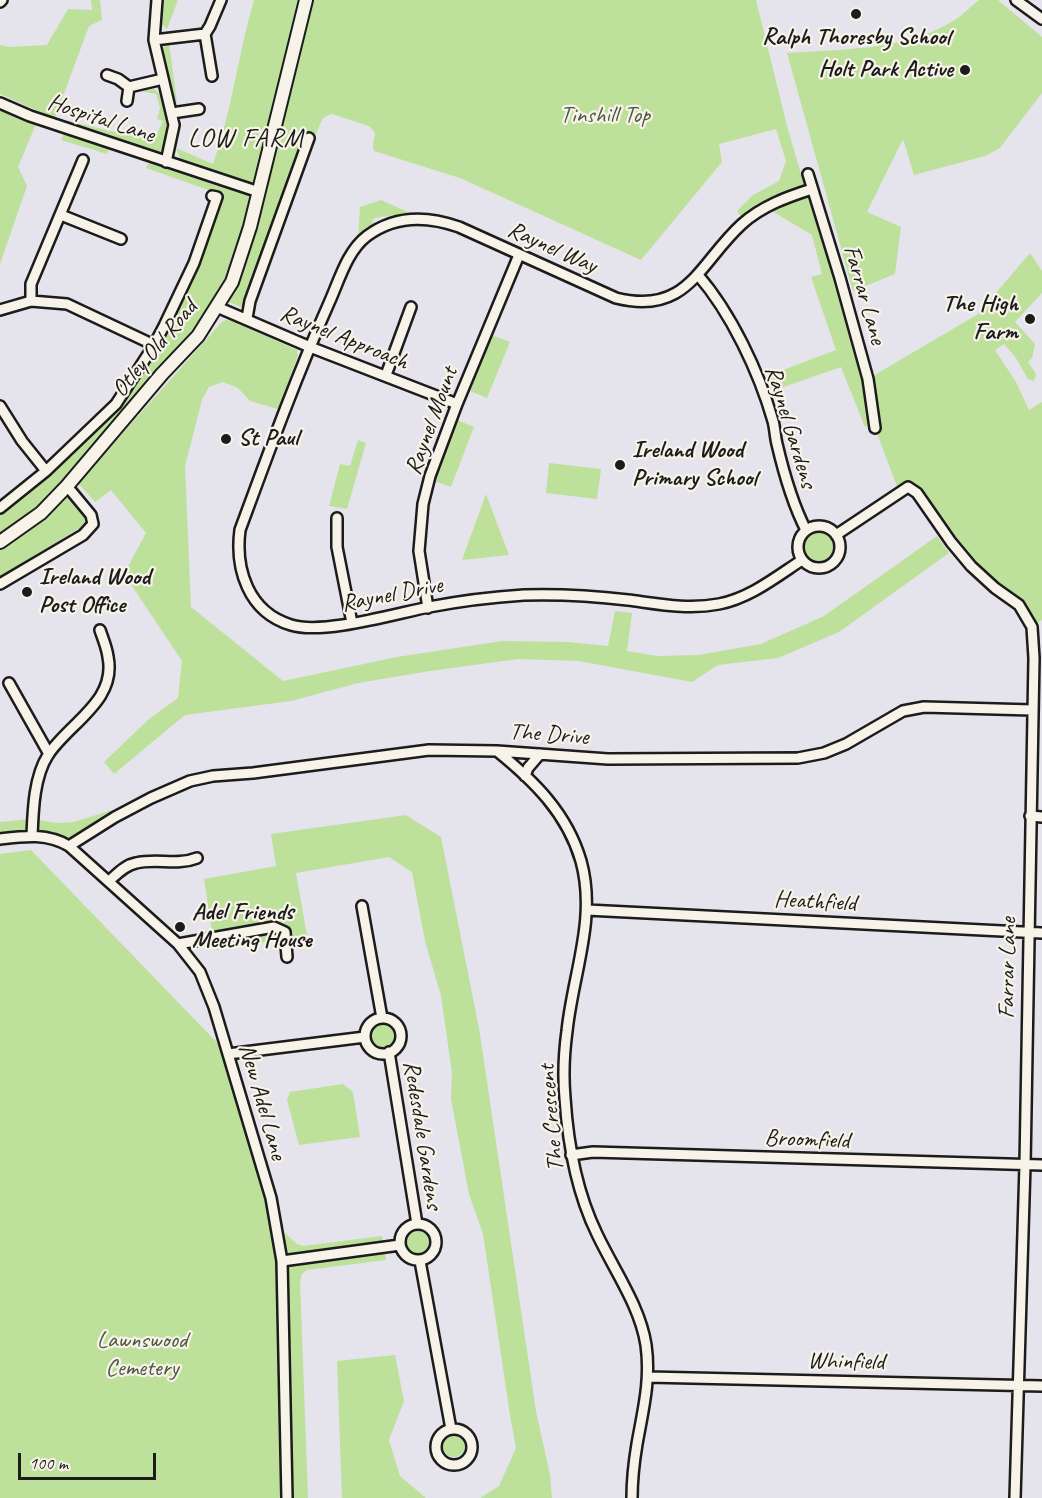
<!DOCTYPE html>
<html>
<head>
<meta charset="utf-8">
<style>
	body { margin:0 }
	#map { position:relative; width:1042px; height:1498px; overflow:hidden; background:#e5e3eb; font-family:Caveat,sans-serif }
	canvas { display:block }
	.scale { position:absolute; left:18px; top:1453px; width:138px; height:27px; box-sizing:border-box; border:3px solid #1c1c1c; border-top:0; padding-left:8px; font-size:18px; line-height:21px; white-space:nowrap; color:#1c1c1c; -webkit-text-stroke:4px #f7f3e8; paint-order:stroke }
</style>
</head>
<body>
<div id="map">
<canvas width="1042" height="1498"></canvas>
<div class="scale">100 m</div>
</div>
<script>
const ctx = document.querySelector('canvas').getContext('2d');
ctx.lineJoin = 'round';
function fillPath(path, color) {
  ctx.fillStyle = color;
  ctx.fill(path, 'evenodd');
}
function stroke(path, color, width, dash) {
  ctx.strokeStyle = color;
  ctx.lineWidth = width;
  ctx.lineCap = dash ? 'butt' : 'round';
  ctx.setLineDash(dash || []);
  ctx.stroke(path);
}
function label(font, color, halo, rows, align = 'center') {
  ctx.font = font + ' Caveat,sans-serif';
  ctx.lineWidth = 4.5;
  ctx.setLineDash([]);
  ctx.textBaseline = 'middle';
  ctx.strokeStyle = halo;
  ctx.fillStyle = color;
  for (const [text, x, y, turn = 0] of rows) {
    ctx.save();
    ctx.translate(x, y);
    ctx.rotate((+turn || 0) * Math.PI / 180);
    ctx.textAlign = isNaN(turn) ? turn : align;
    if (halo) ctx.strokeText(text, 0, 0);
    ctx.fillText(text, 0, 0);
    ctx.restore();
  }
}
const green = new Path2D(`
	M91,0H100L102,20L89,26L55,118L154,141L163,121L157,119L160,108L156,94L141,91L154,89C167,96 168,132 166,146L160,151L153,153L54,120V118L0,94V45L9,47L47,45L68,9L92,10Z
	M164,0H178L167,29L161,23Z
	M254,0H756L787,126L803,181L833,264L868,379L978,314L1030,253L1042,271V293L1015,322L1035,344L1032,358L1028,362L1036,374L1034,381L1028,379L1016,358L1004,344L995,350L1016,382L1029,410L1042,402V620L1032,627L1019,605L995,588L908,487L899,492L875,428L870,424L865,427L841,367L772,391L767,376L836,350L811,277L822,274L812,235L772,211L766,201L742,218L737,211L753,195L779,181L786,161L776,129L719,144L722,162L641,260L460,178L374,151L373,146L375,133L369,126L332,114C321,116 320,125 316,134L307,132L255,274L246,305L241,307L217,297L202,322L124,408L60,485L88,516V524L82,530L78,529L12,569L0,580V508L116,404L154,344L194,263L217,193L146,168L149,162L218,186L220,175L181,161L176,148L213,164C232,111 238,54 254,0Z
	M979,0H998L1042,37V93L1000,148L985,156L914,175L903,139L867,212L901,227L895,274L853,291L787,53C844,49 908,51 958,18C965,12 972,6 979,0Z
	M169,42L177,103C170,94 161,58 164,46Z
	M0,107L36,124L18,167L27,186L0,264Z
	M64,133L109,148L107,154L61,140Z
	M381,200L410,213C397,216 385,215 373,219L372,226L358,240L360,207Z
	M226,320L232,321L297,350L298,356L278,409L250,401L238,388L223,382L209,387L202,400L185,466L191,607L283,681L397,657L502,641L568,642L608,646L615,611L632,613L627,651L657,656L698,655L761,644L824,616L937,536L949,553L839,632L778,658L718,665L692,682L579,661L518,659L430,671L358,683L291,701L185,715L114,774L104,762L149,719L178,698L182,661L124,574L146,533L111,490L95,502L78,483L221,323Z
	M492,335L510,342L487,398L470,391Z
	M457,420L474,427L451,487L434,481Z
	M358,440L366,443L347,509L329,506L340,464L350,466Z
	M549,463L601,469L597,499L546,493Z
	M486,494L509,555L462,560Z
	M804 547a15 15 0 1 1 30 0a15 15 0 1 1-30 0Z
	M112,810L115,817L69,846L61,841L0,839V822L32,819L57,823L74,822Z
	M406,815L441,837L479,1028L536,1411L550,1475L552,1498H480L499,1486L516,1448L510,1415L483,1234L469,1194L451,1099L452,1073L441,996L425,941L412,872L389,857L296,873L307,936L215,950L204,879L276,866L271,834Z
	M31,850L228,1054L276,1225L297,1244L303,1246L382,1236L386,1260L307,1270L302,1274L300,1282L308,1498H0V854Z
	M371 1035a12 12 0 1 1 24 0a12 12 0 1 1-24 0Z
	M343,1084L353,1092L360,1137L299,1145L287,1100L290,1092Z
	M406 1243a12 12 0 1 1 24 0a12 12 0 1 1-24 0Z
	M395,1355L404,1401L389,1440L400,1476L426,1498H342L337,1361Z
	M443 1446a11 11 0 1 1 22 0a11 11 0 1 1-22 0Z`);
const street = new Path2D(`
	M157,0L154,40L174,125L166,162
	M1016,0L1042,19
	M0,2L2,0
	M205,34L212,76
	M154,40L205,34L210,26L221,0
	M107,75L118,79L129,87
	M129,87L163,79
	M127,101L129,87
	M0,103L30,116L259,192
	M172,113L199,109
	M808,174L840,278L868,379L875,428
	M61,215L121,239
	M698,275C731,313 759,372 773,421C775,428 775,436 777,444C784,474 792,503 806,530
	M31,301V284L83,160
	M217,307L310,347L457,404
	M0,310L31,301L67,304L154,345
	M247,318L250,301L309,138
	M386,375L411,307
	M0,406L22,441L46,471
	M0,508L46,471L116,404L154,345L164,326L194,263L217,197L212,196
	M337,518V547L352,623
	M798 547a21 21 0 1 1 42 0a21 21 0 1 1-42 0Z
	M836,535L908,487L917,493L951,542L971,566L995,588L1019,605L1032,627L1034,658L1025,1165L1015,1498
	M802,560C776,577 750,598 719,604C688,610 659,604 628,600C594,596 559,594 524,595C493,597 460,601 429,607C394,614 323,635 291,625C248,612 235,569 240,530C268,454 296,377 329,303C339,281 347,251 367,236C395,215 428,216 459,227L616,298C688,316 699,263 742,224C762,206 787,197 812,189
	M0,584L83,535L93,524L91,515L67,486
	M428,608L419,551L423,504L430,476L457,404L519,255
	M9,683L49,754
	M497,751C534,781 567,813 581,861C597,919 573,973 567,1031C564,1053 563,1076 565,1098C568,1145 576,1191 597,1234C614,1270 640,1306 646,1345C651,1380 643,1410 637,1444C634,1462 632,1480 632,1498
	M525,776L528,768L540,754
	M1030,816L1042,817
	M32,836C33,810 34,777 48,755C69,723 117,701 108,657C107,648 103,639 100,630
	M0,839C25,836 47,833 69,846L178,944L200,972L214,1007L271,1198L282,1261L287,1498
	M69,846L115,817L151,798L190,781L213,776L253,773L429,750L497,751L608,759L798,758L824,753L846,744L903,711L924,707L1032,710
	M109,881C117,874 125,865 136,863C157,858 177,866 197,858
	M362,906L382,1018
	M587,910L1042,933
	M178,944L274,927L285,932L287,957
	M365 1036a18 18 0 1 1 36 0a18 18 0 1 1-36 0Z
	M389,1052L417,1224
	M228,1054L365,1037
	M571,1155L593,1152L1042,1165
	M400 1242a18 18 0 1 1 36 0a18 18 0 1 1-36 0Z
	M282,1261L400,1245
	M420,1261L451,1429
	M648,1377L1042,1386
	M436 1447a18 18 0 1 1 36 0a18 18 0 1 1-36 0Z`);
const secondary = new Path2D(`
	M0,542L41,513L67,486L162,374L198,336L232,282L250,227L306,0`);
const markers = [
	[856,14,6,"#1c1c1c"],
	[965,70,6,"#1c1c1c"],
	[1030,319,6,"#1c1c1c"],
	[226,439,6,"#1c1c1c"],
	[620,465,6,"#1c1c1c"],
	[27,592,6,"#1c1c1c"],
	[180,927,6,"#1c1c1c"]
];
const poiNames = [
	["Ralph Thoresby School",856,38,"center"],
	["Holt Park Active",953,70,"right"],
	["The High",1018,305,"right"],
	["Farm",1018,333,"right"],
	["St Paul",238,439],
	["Ireland Wood",632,451],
	["Primary School",632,479],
	["Ireland Wood",39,578],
	["Post Office",39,606],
	["Adel Friends",192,913],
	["Meeting House",192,941]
];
const parkNames = [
	["Tinshill Top",605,116],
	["Lawnswood",142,1341],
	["Cemetery",142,1369]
];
const streetNames = [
	["Hospital Lane",101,119,18],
	["Raynel Way",552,248,24],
	["Farrar Lane",864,295,74],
	["Raynel Approach",344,338,22],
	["Otley Old Road",155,349,-50],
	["Raynel Mount",432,421,-70],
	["Raynel Gardens",790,427,73],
	["Raynel Drive",392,595,-11],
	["The Drive",549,735,4],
	["Heathfield",815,902,3],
	["Farrar Lane",1008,968,-89],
	["New Adel Lane",262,1102,74],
	["The Crescent",552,1118,-95],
	["Redesdale Gardens",422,1135,81],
	["Broomfield",807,1140,2],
	["Whinfield",846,1362,1]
];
const neighbourhoodNames = [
	["LOW FARM",246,139]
];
fillPath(green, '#bde19b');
stroke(street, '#1c1c1c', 14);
stroke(secondary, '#1c1c1c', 16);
stroke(street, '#f7f3e8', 9);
stroke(secondary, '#f7f3e8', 12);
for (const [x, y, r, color] of markers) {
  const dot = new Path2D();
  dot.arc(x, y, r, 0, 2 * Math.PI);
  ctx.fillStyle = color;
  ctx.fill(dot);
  stroke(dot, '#f7f3e8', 2);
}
label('bold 24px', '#1c1c1c', '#f7f3e8', poiNames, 'left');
label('24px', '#4c5742', '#f7f3e8', parkNames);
label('24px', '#1c1c1c', '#f7f3e8', streetNames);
ctx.letterSpacing = '1.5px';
label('26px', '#1c1c1c', '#f7f3e8', neighbourhoodNames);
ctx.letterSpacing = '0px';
</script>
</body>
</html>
